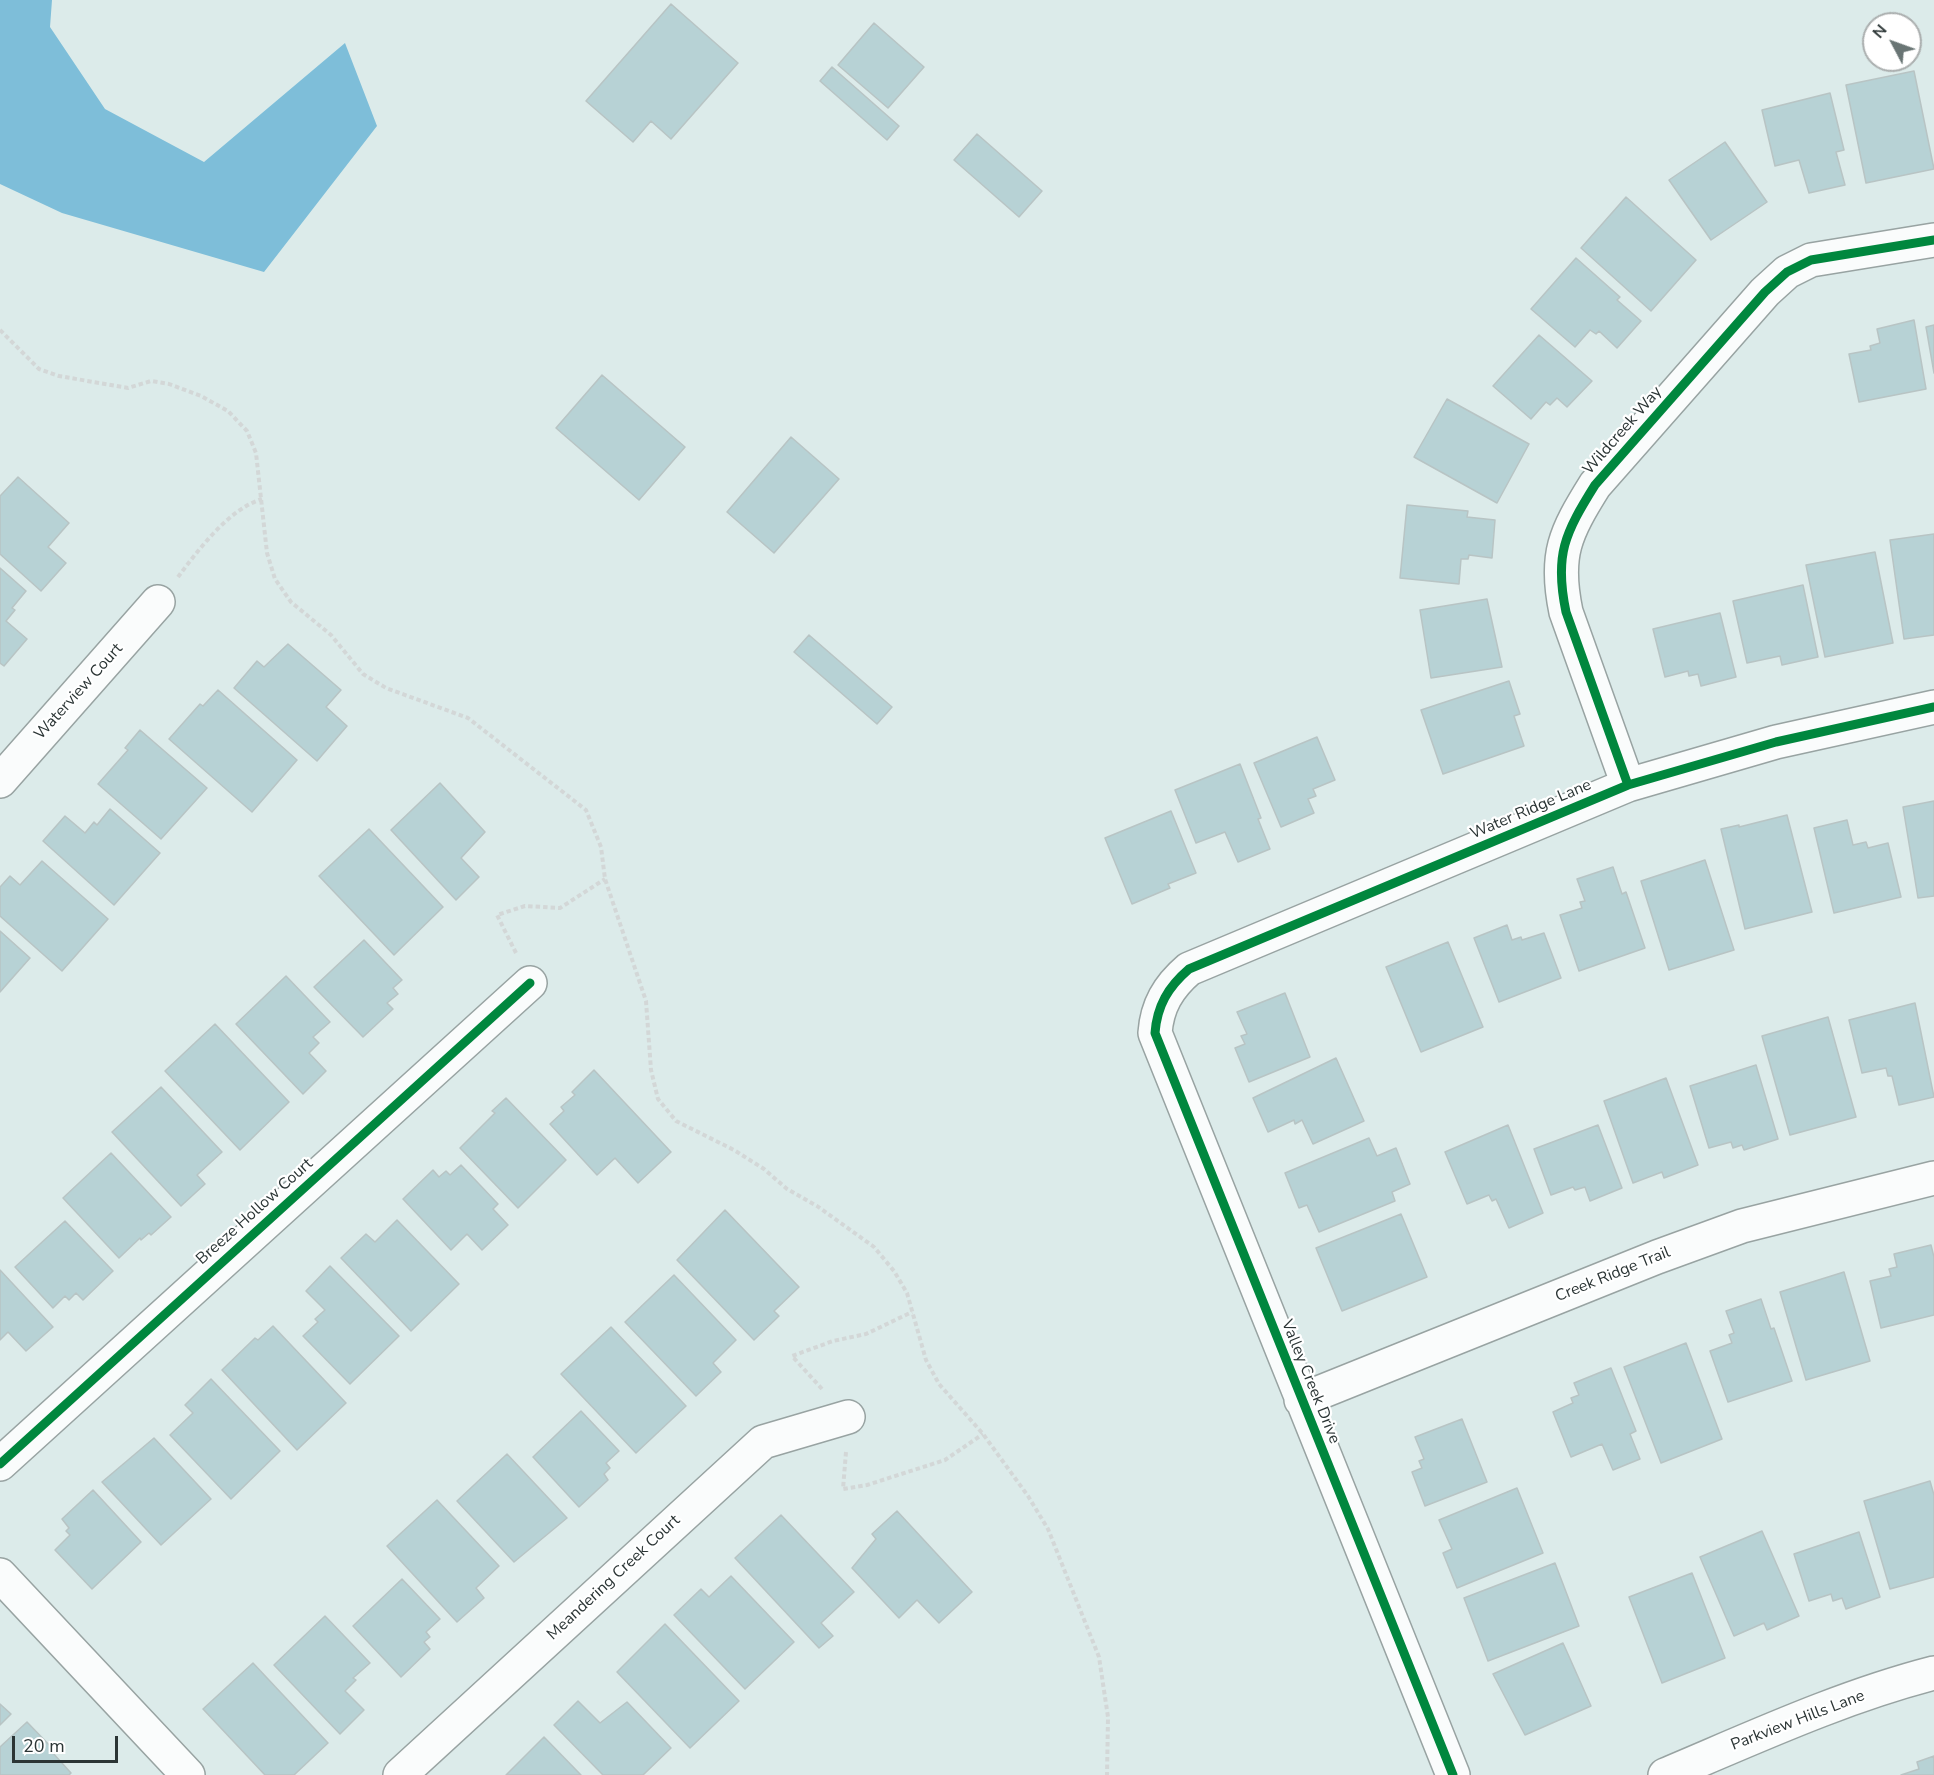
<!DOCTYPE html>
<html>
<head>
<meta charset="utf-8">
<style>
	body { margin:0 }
	#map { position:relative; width:1934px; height:1775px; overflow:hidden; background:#dcebea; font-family:"Nunito Sans",sans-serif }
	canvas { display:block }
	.north { position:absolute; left:1862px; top:12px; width:60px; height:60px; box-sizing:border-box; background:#fff; border:2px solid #aaaeae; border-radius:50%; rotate:311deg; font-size:16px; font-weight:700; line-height:24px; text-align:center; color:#2b3535 }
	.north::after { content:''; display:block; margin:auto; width:21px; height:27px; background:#697574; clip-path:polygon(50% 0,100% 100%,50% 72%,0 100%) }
	.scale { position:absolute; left:12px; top:1736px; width:106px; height:27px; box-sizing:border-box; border:3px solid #2b3535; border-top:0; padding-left:8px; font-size:18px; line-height:21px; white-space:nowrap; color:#2b3535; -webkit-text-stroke:4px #fff; paint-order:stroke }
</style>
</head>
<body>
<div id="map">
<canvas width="1934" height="1775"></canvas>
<div class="north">N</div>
<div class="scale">20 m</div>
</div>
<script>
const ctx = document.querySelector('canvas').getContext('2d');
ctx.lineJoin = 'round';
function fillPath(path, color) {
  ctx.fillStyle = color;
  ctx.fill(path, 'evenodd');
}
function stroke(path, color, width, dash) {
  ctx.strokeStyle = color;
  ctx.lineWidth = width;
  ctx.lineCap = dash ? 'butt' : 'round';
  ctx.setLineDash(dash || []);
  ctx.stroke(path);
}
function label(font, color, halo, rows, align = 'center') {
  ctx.font = font + ' "Nunito Sans",sans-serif';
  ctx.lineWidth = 4.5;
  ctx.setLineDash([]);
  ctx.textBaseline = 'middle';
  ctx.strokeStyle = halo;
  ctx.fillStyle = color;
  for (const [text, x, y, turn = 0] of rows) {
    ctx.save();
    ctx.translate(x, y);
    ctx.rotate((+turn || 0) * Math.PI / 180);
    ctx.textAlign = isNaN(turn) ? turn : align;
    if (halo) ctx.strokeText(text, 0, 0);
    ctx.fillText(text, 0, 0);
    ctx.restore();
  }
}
const water = new Path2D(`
	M0,0H52L50,27L105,109L204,162L345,43L377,126L264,272L62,213L0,184Z`);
const building = new Path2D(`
	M671,4L738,63L671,139L651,121L633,142L586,101Z
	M874,23L924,67L888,108L838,65Z
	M832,67L899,126L887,140L820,81Z
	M1914,71L1934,169L1866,183L1846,85Z
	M1830,93L1844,150L1836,152L1845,185L1809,193L1799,160L1775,166L1762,110Z
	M977,134L1042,191L1019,217L954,160Z
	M1725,142L1767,202L1711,240L1669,180Z
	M1626,197L1696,260L1651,311L1581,248Z
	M1576,258L1620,297L1617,300L1641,321L1617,348L1599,331L1596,334L1590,330L1575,347L1531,309Z
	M1914,320L1926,389L1859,402L1849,354L1871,350L1870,346L1880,343L1877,329Z
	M1934,325V373L1926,327Z
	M1539,335L1592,381L1567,407L1557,398L1550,405L1546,402L1531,419L1493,386Z
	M602,375L685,447L639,500L556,428Z
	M1447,399L1529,444L1497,503L1414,457Z
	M791,437L839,479L774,553L727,512Z
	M18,477L69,523L48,547L66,563L41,591L0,554V496Z
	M1407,505L1468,511L1467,517L1495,520L1492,558L1469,555L1468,559H1461L1459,584L1400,578Z
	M1934,534V635L1904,639L1890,540Z
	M1875,552L1893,643L1825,657L1806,565Z
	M0,568L26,591L12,608L15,610L6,621L27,639L4,666L0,663Z
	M1803,585L1818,657L1782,665L1780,656L1747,663L1733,601Z
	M1487,599L1502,667L1431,678L1420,610Z
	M1720,613L1736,677L1701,686L1698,674L1689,676L1688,671L1665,677L1653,629Z
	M809,635L892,707L877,724L794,652Z
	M288,644L341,690L326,707L347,726L317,761L234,688L257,661L264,667Z
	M1509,681L1520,714L1514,716L1524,746L1443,774L1421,710Z
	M218,690L297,760L252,812L169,739L200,704L203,706Z
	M140,730L207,788L161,839L98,784L128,750L125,748Z
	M1317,737L1335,780L1313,789L1316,796L1308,799L1314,813L1281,827L1254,763Z
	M1240,764L1261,818L1258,819L1270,849L1238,862L1225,832L1196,843L1175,790Z
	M440,783L485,832L461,858L479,877L456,900L391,830Z
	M1934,801V896L1918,898L1903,807Z
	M110,809L160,853L114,905L43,841L65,816L85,833L94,822L97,825Z
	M1171,811L1196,873L1168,884L1170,888L1132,904L1105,838Z
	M1787,815L1812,912L1745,929L1721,829L1739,825V827Z
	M1847,820L1853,845L1866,842L1868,848L1888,843L1901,897L1834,913L1814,828Z
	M369,829L443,907L394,955L319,876Z
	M1705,860L1734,950L1669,970L1641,881Z
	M42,861L108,919L62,971L0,916V887L10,876L20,885Z
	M1613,867L1622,894L1626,892L1645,948L1579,971L1560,915L1582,908L1580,902L1585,901L1577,879Z
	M1507,925L1512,940L1521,937L1522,940L1544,933L1561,978L1499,1002L1474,938Z
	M0,931L30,958L0,992Z
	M364,940L402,980L393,988L398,994L387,1003L393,1009L363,1037L314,987Z
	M1448,942L1483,1027L1421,1052L1386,967Z
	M286,976L330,1022L313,1037L319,1043L309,1053L326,1071L303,1094L236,1024Z
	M1285,993L1310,1057L1249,1082L1235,1048L1245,1044L1241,1036L1247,1034L1237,1012Z
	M1915,1003L1934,1097L1899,1105L1892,1076H1888L1886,1068L1862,1073L1849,1020Z
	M1828,1017L1856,1117L1790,1135L1762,1036Z
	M215,1024L289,1102L240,1150L165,1071Z
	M1336,1058L1364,1121L1313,1144L1302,1120L1295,1124L1294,1120L1268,1132L1253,1098Z
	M1756,1065L1778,1139L1744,1150L1742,1145L1733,1148L1731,1142L1709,1148L1690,1086Z
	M594,1070L671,1152L638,1183L615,1158L597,1175L550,1124L564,1111L561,1107L575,1095L572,1092Z
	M1666,1078L1698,1165L1664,1178L1662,1172L1633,1183L1604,1101Z
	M161,1087L222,1152L197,1175L205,1184L181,1206L112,1132Z
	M506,1098L566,1160L518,1208L460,1148L495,1113L492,1111Z
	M1508,1125L1543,1213L1509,1228L1496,1199L1492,1201L1489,1195L1467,1204L1445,1152Z
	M1598,1125L1622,1188L1590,1201L1585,1187L1575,1190L1573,1187L1551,1195L1534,1149Z
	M1369,1138L1377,1156L1396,1148L1410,1184L1392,1192L1395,1201L1319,1232L1307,1205L1299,1208L1285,1173Z
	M111,1153L171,1217L151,1235L149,1233L141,1240L140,1238L119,1258L63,1198Z
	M461,1165L498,1204L493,1209L508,1225L482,1250L467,1234L451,1250L403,1199L433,1170L439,1177L446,1171L450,1175Z
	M725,1210L799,1287L774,1311L779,1316L754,1340L677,1260Z
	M1401,1214L1427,1277L1342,1311L1316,1248Z
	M397,1220L459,1284L411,1331L341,1258L366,1234L375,1242Z
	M65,1221L113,1271L83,1300L76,1293L69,1300L65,1296L53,1308L15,1267Z
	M1931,1245L1934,1257V1315L1881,1328L1870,1281L1891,1276L1889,1269L1897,1267L1894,1254Z
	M330,1266L399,1336L350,1384L303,1336L318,1322L315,1319L325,1310L306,1291Z
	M0,1270L53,1327L26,1351L8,1332L0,1340Z
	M1844,1272L1870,1361L1806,1380L1780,1292Z
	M674,1275L736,1340L713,1363L721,1372L696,1396L625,1322Z
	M1761,1299L1771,1329L1774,1328L1792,1381L1728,1402L1710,1351L1732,1343L1729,1335L1734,1333L1726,1311Z
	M273,1326L346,1403L297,1450L222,1370L255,1338L258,1340Z
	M611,1327L686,1406L636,1453L561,1374Z
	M1686,1343L1722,1439L1661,1463L1624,1367Z
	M1611,1368L1636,1431L1630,1434L1640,1459L1613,1470L1602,1444L1571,1457L1553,1412L1573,1403L1571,1398L1579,1395L1574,1383Z
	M211,1379L280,1451L231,1499L170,1435L193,1413L185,1405Z
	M581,1411L619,1451L606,1463L610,1468L604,1474L608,1480L579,1507L533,1457Z
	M1462,1419L1487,1482L1425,1506L1412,1472L1422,1468L1419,1461L1424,1459L1415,1437Z
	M154,1438L211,1499L161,1545L102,1482Z
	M507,1454L567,1518L514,1562L457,1501Z
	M1930,1481L1934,1495V1577L1890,1589L1864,1501Z
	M1517,1488L1543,1553L1457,1588L1443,1553L1452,1549L1439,1520Z
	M93,1490L141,1542L92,1589L55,1550L70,1535L66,1531L69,1528L62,1519Z
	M437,1500L499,1566L476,1588L484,1598L457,1622L387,1546Z
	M897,1511L972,1592L939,1623L917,1600L899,1618L852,1568L876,1539L872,1534Z
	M781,1515L854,1592L821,1623L833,1636L819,1648L735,1558Z
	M1762,1531L1799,1616L1767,1630L1764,1623L1734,1636L1700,1557Z
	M1859,1532L1880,1597L1846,1609L1842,1598L1833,1601L1831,1594L1809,1601L1794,1554Z
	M1555,1563L1579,1626L1488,1661L1464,1598Z
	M1692,1573L1725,1658L1662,1683L1629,1597Z
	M731,1576L794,1642L745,1689L674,1615L701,1589L709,1597Z
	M402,1579L440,1619L426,1632L430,1637L424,1642L430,1649L401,1677L353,1626Z
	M325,1616L370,1663L353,1678L356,1680L345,1691L364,1710L340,1734L274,1665Z
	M665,1624L739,1701L690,1748L617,1672Z
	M1563,1643L1591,1706L1525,1735L1493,1674Z
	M253,1663L328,1743L294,1775H265L203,1709Z
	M578,1701L600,1723L627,1702L671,1748L643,1775H603L554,1725Z
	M0,1704L11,1714L0,1725Z
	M27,1722L54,1750L52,1752L71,1773L69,1775H0V1747Z
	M544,1737L581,1775H506Z
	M1934,1756V1775H1901L1919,1769L1917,1762Z`);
const path = new Path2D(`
	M0,330L39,369L59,376L128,388L151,381L169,384L201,396L228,411L247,431L256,453L267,553L275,579L291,602L331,635L363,674L386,688L468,718L586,810L601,847L605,879L646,1001L651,1070L658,1099L676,1121L734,1150L764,1169L787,1189L817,1206L874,1247L894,1271L907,1293L926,1360L939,1384L983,1434L1028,1496L1048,1529L1099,1657L1108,1717L1107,1775
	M178,577C199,549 229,509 262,499
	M516,953L497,915L525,906L560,908L605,879
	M822,1389L792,1356L833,1341L866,1334L912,1312
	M846,1452L843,1489L867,1485L945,1460L983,1434`);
const minor = new Path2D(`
	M0,781L158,602
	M1628,785L1566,612C1554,555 1565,533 1595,485L1765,292L1787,272L1811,260L1934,240
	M1301,1400L1657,1257L1742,1226L1934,1178
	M0,1464L530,983
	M0,1575L188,1775
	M400,1775L763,1442L848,1417
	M1453,1775L1155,1033C1157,1006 1168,987 1189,969L1628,785L1776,742L1934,707`);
const tertiary = new Path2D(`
	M1665,1775C1753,1738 1841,1697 1934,1673`);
const cycleway = new Path2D(`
	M1628,785L1566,612C1554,555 1565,533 1595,485L1765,292L1787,272L1811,260L1934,240
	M0,1464L530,983
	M1453,1775L1155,1033C1157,1006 1168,987 1189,969L1628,785L1776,742L1934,707`);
const streetNames = [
	["Wildcreek Way",1623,431,-49],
	["Waterview Court",79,692,-48],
	["Water Ridge Lane",1531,810,-23],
	["Breeze Hollow Court",255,1212,-42],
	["Creek Ridge Trail",1613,1275,-22],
	["Valley Creek Drive",1310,1382,68],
	["Meandering Creek Court",614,1578,-43],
	["Parkview Hills Lane",1798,1721,-21]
];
fillPath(water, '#7ebed9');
fillPath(building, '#b7d2d5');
stroke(building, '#b8c4c4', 1.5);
stroke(minor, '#98a3a2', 36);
stroke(tertiary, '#98a3a2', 36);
stroke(path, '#d3d7d7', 4, [4.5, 3]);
stroke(minor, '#fafcfc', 33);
stroke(tertiary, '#fafcfc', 33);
stroke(cycleway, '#00873e', 9);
label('16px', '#2b3535', '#fff', streetNames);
</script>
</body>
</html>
